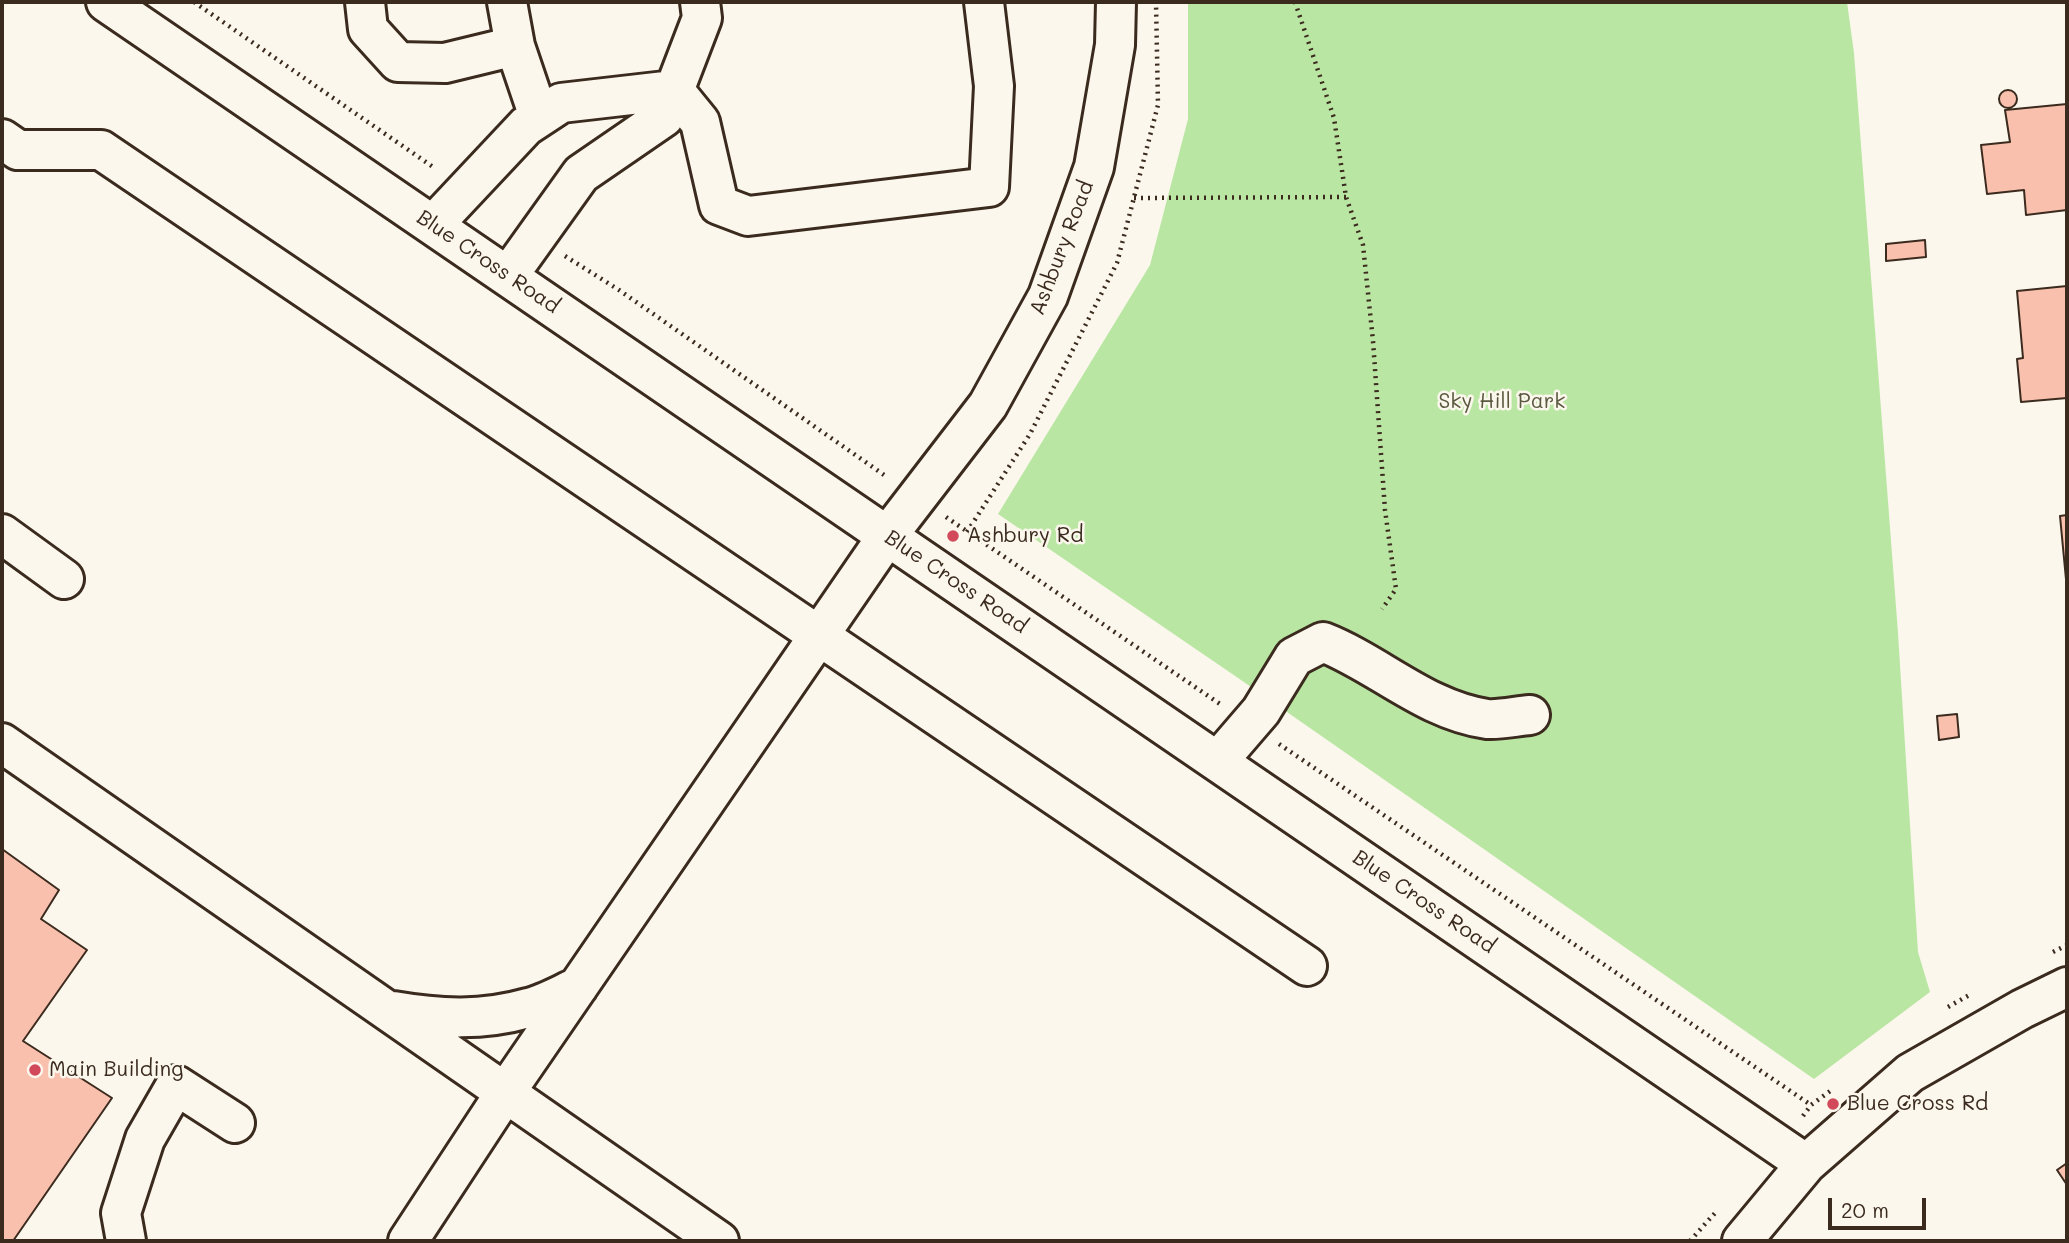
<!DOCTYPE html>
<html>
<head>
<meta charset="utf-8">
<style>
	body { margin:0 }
	#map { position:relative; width:2069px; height:1243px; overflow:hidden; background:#fbf7ec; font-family:Mali,sans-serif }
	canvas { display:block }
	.frame { position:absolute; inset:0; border:4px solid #3b2a1e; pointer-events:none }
	.scale { position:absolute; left:1828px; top:1198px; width:98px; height:32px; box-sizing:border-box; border:4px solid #3b2a1e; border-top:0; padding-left:9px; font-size:21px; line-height:24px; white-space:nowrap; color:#3b2a1e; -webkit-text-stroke:5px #fbf7ec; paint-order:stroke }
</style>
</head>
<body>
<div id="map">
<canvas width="2069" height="1243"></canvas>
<div class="frame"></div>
<div class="scale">20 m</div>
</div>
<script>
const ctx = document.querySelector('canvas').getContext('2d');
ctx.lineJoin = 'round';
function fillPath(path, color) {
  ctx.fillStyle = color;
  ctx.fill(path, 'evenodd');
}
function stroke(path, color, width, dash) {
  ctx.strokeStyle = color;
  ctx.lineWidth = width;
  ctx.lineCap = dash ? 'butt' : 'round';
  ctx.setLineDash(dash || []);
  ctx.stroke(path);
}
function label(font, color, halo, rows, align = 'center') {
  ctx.font = font + ' Mali,sans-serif';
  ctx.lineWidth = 5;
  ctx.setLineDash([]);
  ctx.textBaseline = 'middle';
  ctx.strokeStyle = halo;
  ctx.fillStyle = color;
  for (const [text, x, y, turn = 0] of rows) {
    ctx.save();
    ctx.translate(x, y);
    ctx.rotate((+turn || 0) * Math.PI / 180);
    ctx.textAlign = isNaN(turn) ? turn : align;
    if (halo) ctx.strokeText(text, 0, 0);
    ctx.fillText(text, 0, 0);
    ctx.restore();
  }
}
const green = new Path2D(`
	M1188,2H1847L1854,53L1898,633L1918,952L1930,992L1814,1079L1241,680L998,514L1150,265L1188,119Z`);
const building = new Path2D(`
	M1999 99a9 9 0 1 1 18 0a9 9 0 1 1-18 0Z
	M2067,104V210L2026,215L2024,190L1987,194L1981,145L2010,142L2005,110Z
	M1925,240L1926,257L1886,261V244Z
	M2067,286V398L2021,402L2017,359L2023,358L2017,291Z
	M2067,515V590L2060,516Z
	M1957,714L1959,737L1939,740L1937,716Z
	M2,849L59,890L41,919L87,950L23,1041L112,1098L13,1241H2Z
	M2067,1163V1185L2057,1170Z`);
const path = new Path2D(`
	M194,2L436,169
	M1295,2L1334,118L1346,197L1363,245L1373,341L1385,510L1396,589L1382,609
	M1134,198L1346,197
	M565,256L619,290L887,477
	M946,517L1220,704
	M967,532L1030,434L1117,263L1158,105L1156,2
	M1279,744L1811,1105
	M2053,952L2067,945
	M1948,1007L1971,994
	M1803,1116L1811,1105L1833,1089
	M1690,1241L1715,1213`);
const minor = new Path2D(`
	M106,2L1806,1164
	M365,2L368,29L398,62L445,63L515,46
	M507,2L515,46L539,117
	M674,90L700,122L719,205L748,216L989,187L994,86L984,2
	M2,139L18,150H101L1307,966
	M433,225L526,126L561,103L674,90
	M508,276L581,174L664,117L702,18L700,2
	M2,534L64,579
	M2,743L719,1241
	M1218,761L1261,711L1294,657L1323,642C1379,664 1425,710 1487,719C1500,720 1517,716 1530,715
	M393,1011C439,1019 483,1021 528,1008C545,1004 562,994 578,987
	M126,1241L121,1213L145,1139L176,1085L235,1123
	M408,1241L505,1093L888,535L988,405L1048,296L1094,167L1115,45L1116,2
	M1742,1241L1806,1164L1910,1073L2022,1009L2067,987`);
const markers = [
	[953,536,7,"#d1495b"],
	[35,1070,7,"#d1495b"],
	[1833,1104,7,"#d1495b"]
];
const streetNames = [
	["Ashbury Road",1062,248,-69],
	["Blue Cross Road",488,262,34],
	["Blue Cross Road",956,582,34],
	["Blue Cross Road",1424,902,34]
];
const parkNames = [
	["Sky Hill Park",1502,402]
];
const poiNames = [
	["Ashbury Rd",967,536],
	["Main Building",49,1070],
	["Blue Cross Rd",1847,1104]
];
fillPath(green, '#bae6a4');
fillPath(building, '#f8c0ad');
stroke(building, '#3b2a1e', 2);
stroke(minor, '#3b2a1e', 44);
stroke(path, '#3b2a1e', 4.5, [2, 5]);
stroke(minor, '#fbf7ec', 38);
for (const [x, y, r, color] of markers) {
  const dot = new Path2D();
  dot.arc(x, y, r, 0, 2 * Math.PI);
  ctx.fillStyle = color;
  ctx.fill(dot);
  stroke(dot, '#fbf7ec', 2.5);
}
label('21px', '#3b2a1e', '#fbf7ec', streetNames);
label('21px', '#5b5940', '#fbf7ec', parkNames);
label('21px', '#3b2a1e', '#fbf7ec', poiNames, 'left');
</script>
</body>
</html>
